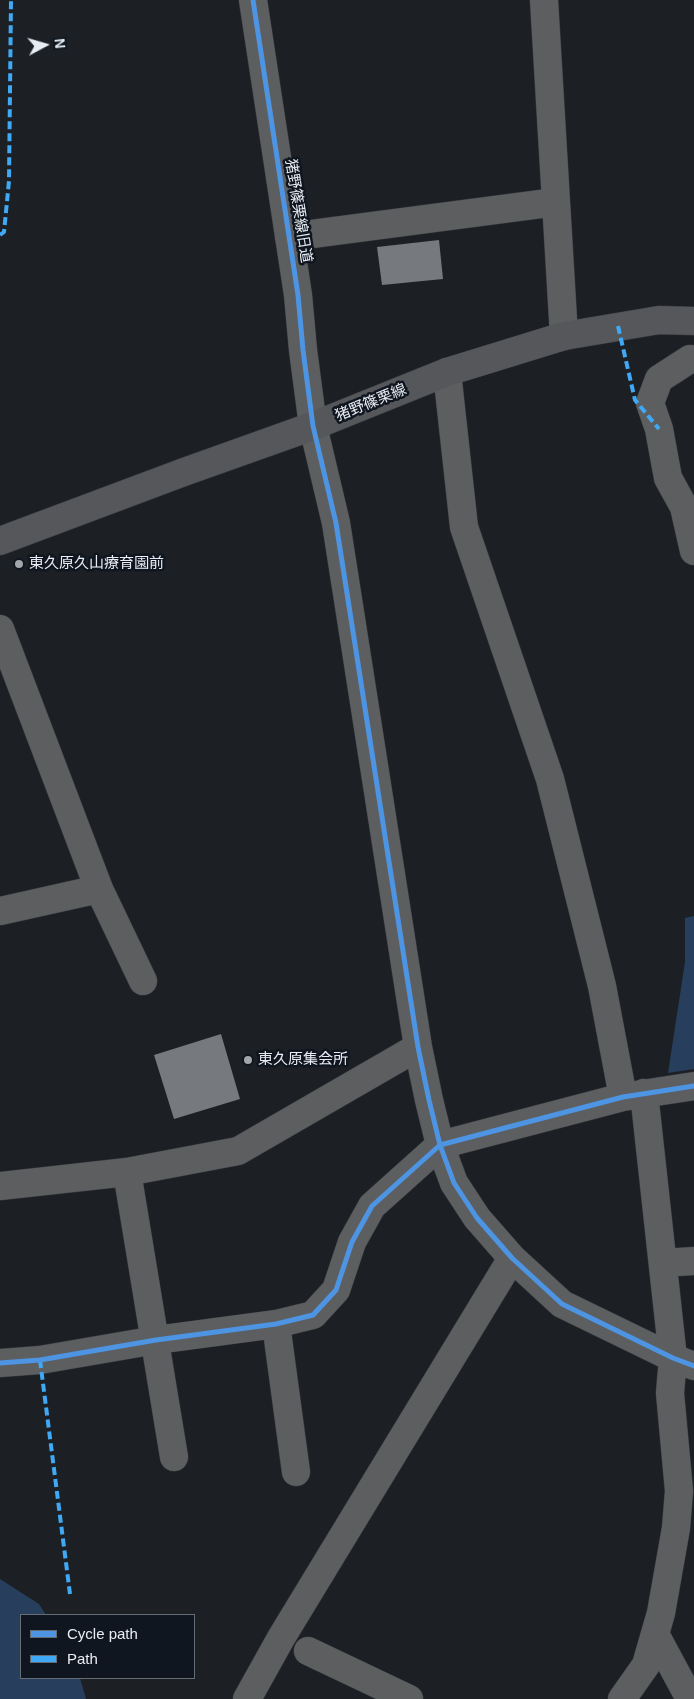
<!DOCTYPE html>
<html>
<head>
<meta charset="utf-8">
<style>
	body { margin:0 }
	#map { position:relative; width:694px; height:1699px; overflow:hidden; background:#1c2025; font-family:Arial,sans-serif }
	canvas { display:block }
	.legend { position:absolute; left:20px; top:1614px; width:175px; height:65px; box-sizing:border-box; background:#0f161f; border:1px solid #666c74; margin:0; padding:6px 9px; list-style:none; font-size:15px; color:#e8edf4 }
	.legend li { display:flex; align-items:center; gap:10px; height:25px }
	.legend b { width:25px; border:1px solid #666c74 }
	.north { position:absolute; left:20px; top:20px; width:50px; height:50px; -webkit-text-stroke:4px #0f161f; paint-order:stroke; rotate:84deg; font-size:14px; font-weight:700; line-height:20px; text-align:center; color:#e8edf4 }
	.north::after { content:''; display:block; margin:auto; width:18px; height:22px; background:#e8edf4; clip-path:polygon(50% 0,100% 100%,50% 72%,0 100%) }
</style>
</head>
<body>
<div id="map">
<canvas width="694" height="1699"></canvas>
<ul class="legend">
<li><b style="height:6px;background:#4d94e3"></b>Cycle path</li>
<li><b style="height:6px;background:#3fa9f5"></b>Path</li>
</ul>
<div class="north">N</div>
</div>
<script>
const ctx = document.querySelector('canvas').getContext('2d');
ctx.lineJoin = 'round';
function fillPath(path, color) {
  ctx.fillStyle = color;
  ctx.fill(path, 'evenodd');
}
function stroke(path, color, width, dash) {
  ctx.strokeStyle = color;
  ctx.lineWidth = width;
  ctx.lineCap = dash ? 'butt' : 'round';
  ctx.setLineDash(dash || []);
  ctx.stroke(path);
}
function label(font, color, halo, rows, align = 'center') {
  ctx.font = font + ' Arial,"Noto Sans JP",sans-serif';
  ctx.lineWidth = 5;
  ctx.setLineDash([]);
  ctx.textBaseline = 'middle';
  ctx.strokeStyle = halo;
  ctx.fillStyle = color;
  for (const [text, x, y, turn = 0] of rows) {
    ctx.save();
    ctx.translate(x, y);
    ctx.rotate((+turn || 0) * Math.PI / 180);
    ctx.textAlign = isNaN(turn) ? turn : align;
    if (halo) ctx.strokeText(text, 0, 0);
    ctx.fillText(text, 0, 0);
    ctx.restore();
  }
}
const green = new Path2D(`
	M694,916V1069L668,1073L685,962V918Z
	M0,1579L39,1604L46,1615H21V1678H80L86,1699H0Z`);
const building = new Path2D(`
	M439,240L443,279L382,285L377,247Z
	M221,1034L240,1099L174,1119L154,1055Z`);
const minor = new Path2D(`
	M544,0L564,336
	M289,237L556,202
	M690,359L659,379L650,403L659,429L668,478L684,507L694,551
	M447,372L464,527L550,779L602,986L623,1097
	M313,426L336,523L418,1047L429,1100L440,1145L454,1183L477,1218L512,1258L562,1304L673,1358L694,1366
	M0,629L99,889L0,911
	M99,889L143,981
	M127,1172L174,1457
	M0,1186L127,1172L238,1151L418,1047
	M663,1263L694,1261
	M276,1324L296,1472
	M0,1363L40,1360L156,1340L276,1324L313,1315L336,1290L352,1242L372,1206L440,1145L623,1097L694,1086
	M655,1634L690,1699
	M308,1651L409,1699
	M247,1699L281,1638L512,1258
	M622,1699L646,1665L661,1613L676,1528L679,1491L670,1393L673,1358L644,1093`);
const tertiary = new Path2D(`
	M253,0L298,295L303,350L313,426`);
const secondary = new Path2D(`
	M0,541L184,472L313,426L447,372L564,336L659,320L694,321`);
const quiet = new Path2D(`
	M0,235L4,232L9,181L11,0
	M618,326L635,400L659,429
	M40,1360L70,1594`);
const cycleway = new Path2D(`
	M253,0L298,295L303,350L313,426L336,523L418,1047L429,1100L440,1145L454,1183L477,1218L512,1258L562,1304L673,1358L694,1366
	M0,1363L40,1360L156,1340L276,1324L313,1315L336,1290L352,1242L372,1206L440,1145L623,1097L694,1086`);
const markers = [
	[19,564,5,"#a1a5ac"],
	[248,1060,5,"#a1a5ac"]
];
const streetNames = [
	["猪野篠栗線旧道",298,211,81],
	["猪野篠栗線",371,403,-22]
];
const poiNames = [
	["東久原久山療育園前",29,564],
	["東久原集会所",258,1060]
];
fillPath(green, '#273f5c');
fillPath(building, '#767a7e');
stroke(minor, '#393d41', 29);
stroke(tertiary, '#393d41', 29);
stroke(secondary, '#393d41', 29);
stroke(minor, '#5d5e60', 28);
stroke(tertiary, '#5d5e60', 28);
stroke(secondary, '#55575b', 28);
stroke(quiet, '#3fa9f5', 4, [8, 4]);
stroke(cycleway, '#4d94e3', 5);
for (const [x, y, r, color] of markers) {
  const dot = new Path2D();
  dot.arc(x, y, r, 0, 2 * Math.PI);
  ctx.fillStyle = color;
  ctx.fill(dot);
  stroke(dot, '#0f161f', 2);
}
label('15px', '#e8edf4', '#0f161f', streetNames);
label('15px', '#e8edf4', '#0f161f', poiNames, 'left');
</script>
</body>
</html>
